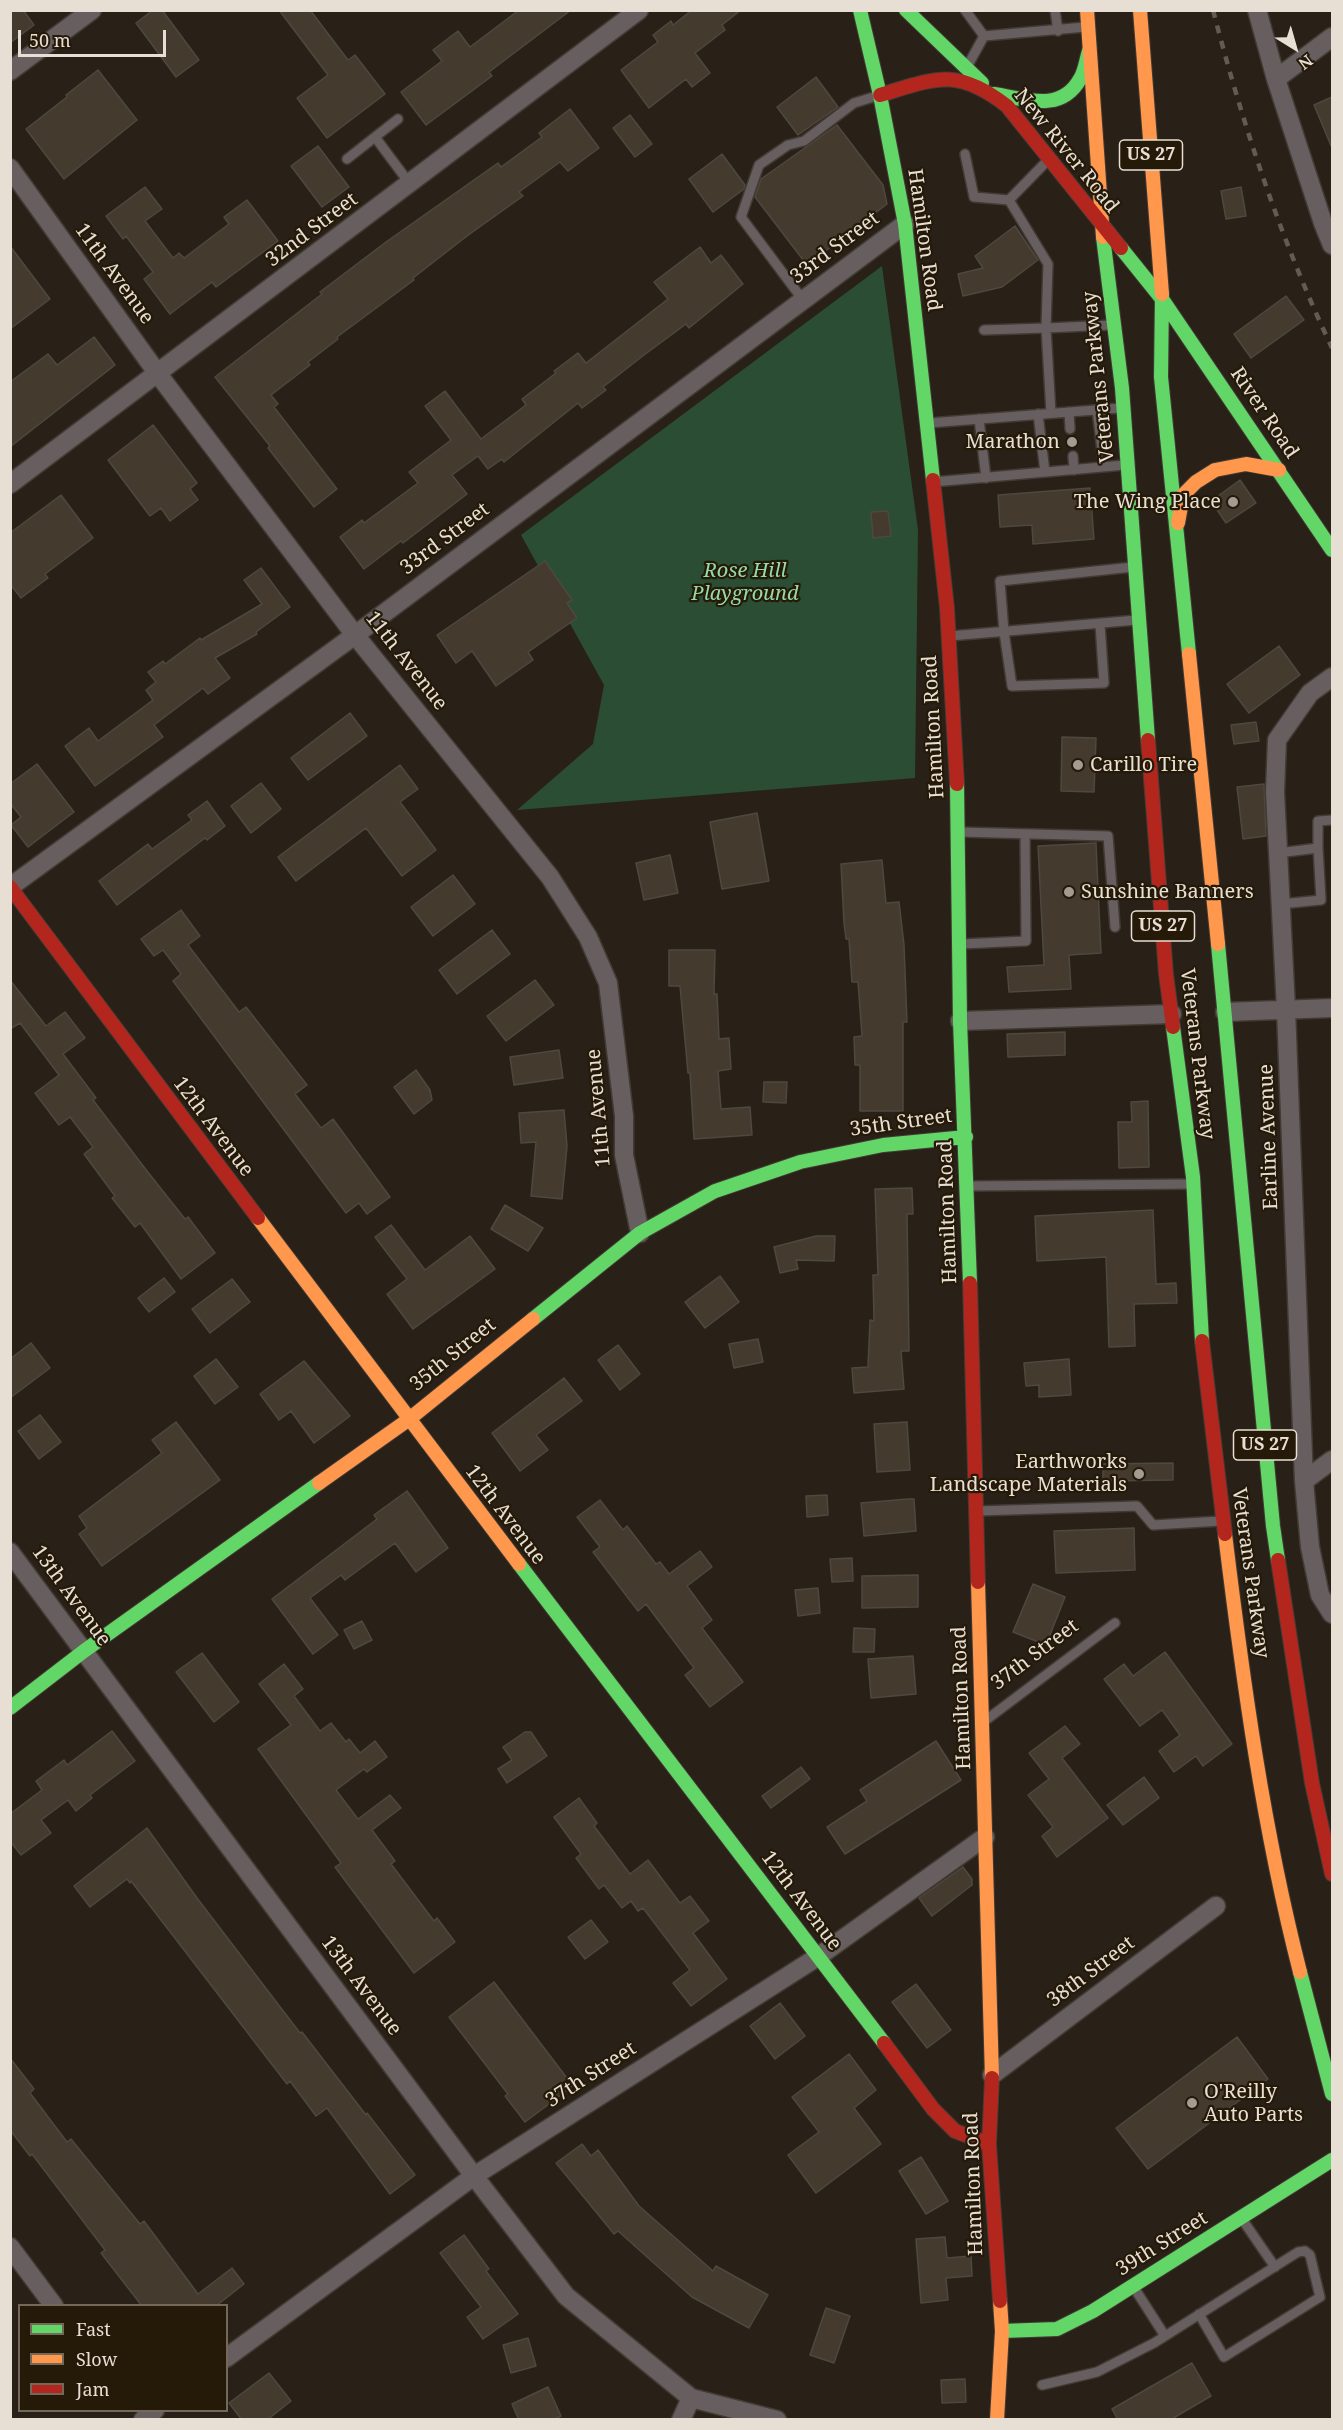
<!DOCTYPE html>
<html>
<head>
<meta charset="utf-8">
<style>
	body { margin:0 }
	#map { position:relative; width:1343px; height:2430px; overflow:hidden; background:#292118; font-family:"Noto Serif",serif }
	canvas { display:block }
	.frame { position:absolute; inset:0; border:12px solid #e7ded4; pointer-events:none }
	.legend { position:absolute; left:18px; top:2304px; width:210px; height:108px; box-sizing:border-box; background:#251908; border:2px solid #73685a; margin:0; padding:8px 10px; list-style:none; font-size:18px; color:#e7ded4 }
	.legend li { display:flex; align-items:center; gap:12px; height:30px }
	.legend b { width:30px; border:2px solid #73685a }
	.north { position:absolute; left:1265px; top:18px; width:60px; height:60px; -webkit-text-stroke:4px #251908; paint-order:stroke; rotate:143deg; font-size:16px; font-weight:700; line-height:24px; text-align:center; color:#e7ded4 }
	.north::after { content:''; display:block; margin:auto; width:21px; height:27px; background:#e7ded4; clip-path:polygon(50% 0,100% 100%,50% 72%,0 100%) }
	.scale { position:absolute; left:18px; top:30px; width:148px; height:27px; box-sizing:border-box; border:3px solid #e7ded4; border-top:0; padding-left:8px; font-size:18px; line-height:21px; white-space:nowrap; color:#e7ded4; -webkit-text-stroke:4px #251908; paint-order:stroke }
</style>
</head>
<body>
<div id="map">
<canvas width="1343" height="2430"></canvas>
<div class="frame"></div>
<ul class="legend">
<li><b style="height:8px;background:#63d668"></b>Fast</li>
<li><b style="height:8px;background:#ff974d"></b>Slow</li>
<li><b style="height:8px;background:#b3261e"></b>Jam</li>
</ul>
<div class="north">N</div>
<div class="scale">50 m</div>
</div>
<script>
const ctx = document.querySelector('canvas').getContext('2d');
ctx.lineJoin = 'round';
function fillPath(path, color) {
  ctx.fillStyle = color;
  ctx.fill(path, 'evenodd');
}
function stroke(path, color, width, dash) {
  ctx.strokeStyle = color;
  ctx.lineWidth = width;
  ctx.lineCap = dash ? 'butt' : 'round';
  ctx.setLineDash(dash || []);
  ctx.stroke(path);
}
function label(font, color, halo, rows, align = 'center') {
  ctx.font = font + ' "Noto Serif",serif';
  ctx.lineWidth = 4.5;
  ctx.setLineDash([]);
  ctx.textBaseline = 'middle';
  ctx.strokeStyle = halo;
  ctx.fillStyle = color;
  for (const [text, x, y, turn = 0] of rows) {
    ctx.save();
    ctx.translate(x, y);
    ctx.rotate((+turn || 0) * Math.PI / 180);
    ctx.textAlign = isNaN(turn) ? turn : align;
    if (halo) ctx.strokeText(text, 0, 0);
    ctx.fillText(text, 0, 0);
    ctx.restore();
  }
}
const green = new Path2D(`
	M882,266L918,530L915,778L517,810L593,744L604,685L521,535Z`);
const building = new Path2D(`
	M10,10H23L34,25L10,43Z
	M153,10H162L199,60L176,77L136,23Z
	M279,10H310L348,60L355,55L385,94L327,138L297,98L328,75Z
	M519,10H571L489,72L492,76L426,125L401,92L442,61L433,50L458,31L470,47Z
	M692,10H741L722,25L725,30L695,53L710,73L692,87L686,79L649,108L621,70L658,42L653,35L671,21L673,25Z
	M98,70L137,120L64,179L26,129L67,97L66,95Z
	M816,77L838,107L798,135L777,107Z
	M1332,97V148L1314,105Z
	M570,109L599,148L568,171L560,162L519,192L523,196L467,236L413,278L414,280L337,337L338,339L308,362L310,365L271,395L278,404L274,407L337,489L314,507L268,448L270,446L215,377L322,294L320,292L386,242L498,163L501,167L542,137L539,133Z
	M630,115L652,144L635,157L613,128Z
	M837,125L883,185L887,204L807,265L755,197L761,179Z
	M318,146L349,187L322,207L291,166Z
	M722,154L745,185L744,189L713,212L689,179Z
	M145,187L162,209L145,221L173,258L179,253L184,258L229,224L224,217L247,200L278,241L216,287L212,282L170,314L144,279L153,272L126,236L123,239L106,216Z
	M1241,187L1246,216L1226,219L1221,191Z
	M1015,226L1038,260L1002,287L963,296L958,274L983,268L975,256Z
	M10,246L50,299L10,329Z
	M700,247L711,263L721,255L743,284L689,328L686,324L644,355L603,387L606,390L582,408L578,403L504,462L502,459L488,469L478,456L452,475L467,494L403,543L401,541L364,569L340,537L362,520L364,523L418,483L409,472L451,440L425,406L445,391L481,439L526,405L522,399L556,373L554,371L578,353L586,363L668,299L654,282Z
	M1286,296L1304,320L1251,358L1234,334Z
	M94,337L115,365L10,447V382L48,354L57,365Z
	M153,425L197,483L190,489L198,500L170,521L161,508L150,516L108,460Z
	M1240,480L1256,503L1226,523L1211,501Z
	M1090,488L1094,539L1033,544L1032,525L1000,527L998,495Z
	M61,495L93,538L45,574L48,578L21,598L10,584V533Z
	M888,511L891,536L873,538L871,512Z
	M545,561L572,600L567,603L577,618L528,652L533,660L496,686L472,651L456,663L437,635Z
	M261,568L290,607L256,632L257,634L215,658L230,678L208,694L203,688L154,725L163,737L95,786L65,746L89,728L98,741L153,700L146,690L156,682L148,672L163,661L165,664L200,638L201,640L262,604L244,580Z
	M1279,646L1300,675L1249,713L1227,684Z
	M350,713L367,736L308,780L291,758Z
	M1256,722L1259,741L1234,744L1231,725Z
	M1062,737L1096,738L1094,792L1061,791Z
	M37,764L74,812L28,847L11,825L21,817L10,803V784Z
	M400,765L418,789L400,802L436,850L402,876L366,828L296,881L278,857Z
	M261,783L281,809L251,833L231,806Z
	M1264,784L1266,836L1243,839L1237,787Z
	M207,801L225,826L207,840L205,838L117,905L99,881L148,844L152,849L192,820L188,815Z
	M757,813L769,881L722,889L710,822Z
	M1096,843L1101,953L1069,955L1071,989L1009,992L1007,967L1044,965L1038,846Z
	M670,855L678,893L644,900L636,863Z
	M882,860L886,903L899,902L904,945L907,1022H903V1111H860V1065H855L854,1037L862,1036L858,982H852L849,939H846L844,923L841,864Z
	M453,875L475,904L433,936L411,907Z
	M181,910L200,936L188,945L239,1012L246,1007L307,1085L295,1094L321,1128L333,1119L390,1197L367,1214L359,1203L346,1213L173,981L181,974L163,950L154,956L141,939Z
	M492,930L510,954L457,994L439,970Z
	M669,950H715L714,994H717L719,1039L729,1038L731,1069L718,1071L721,1109L750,1107L752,1135L694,1139L690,1073H688L680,986H669Z
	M10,980L46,1026L65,1012L85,1038L63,1054L96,1098L93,1100L147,1171L185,1219L188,1217L215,1253L181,1279L140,1223L135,1227L112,1198L115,1196L84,1154L93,1147L70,1117L59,1125L35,1093L59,1075L20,1023L10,1029Z
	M535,980L554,1005L506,1041L487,1016Z
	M1065,1032V1055L1008,1057L1007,1034Z
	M559,1050L563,1078L514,1085L510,1057Z
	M416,1070L430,1090L432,1100L414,1114L394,1087Z
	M764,1082H787L786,1103L763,1102Z
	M1148,1101L1149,1167L1119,1168L1118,1122H1132L1131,1102Z
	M564,1110L567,1146L562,1199L531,1196L536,1142L521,1143L519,1113Z
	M912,1188L913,1214H907L909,1351H901L904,1389L854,1393L852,1368L868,1367L870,1320L874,1321L873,1275H878L875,1189Z
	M505,1205L543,1228L528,1251L491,1229Z
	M1153,1210L1156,1284L1176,1283L1177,1303L1134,1304L1135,1346L1109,1347L1106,1257L1037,1261L1035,1216Z
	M391,1225L425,1270L470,1236L495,1269L413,1329L387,1294L407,1279L375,1237Z
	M816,1236H835L834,1261L796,1260L798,1269L780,1273L774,1247Z
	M720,1276L739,1302L705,1328L685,1302Z
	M164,1278L175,1292L149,1312L138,1298Z
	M232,1279L250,1302L210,1333L192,1309Z
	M758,1339L763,1362L734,1368L729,1344Z
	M31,1343L50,1368L10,1398V1359Z
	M618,1345L640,1374L620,1390L598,1360Z
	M216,1359L238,1387L215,1404L194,1376Z
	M1069,1359L1071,1395L1039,1397V1385L1026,1386L1024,1363Z
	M304,1361L350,1416L314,1443L291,1411L279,1420L260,1394Z
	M564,1378L582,1401L536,1435L548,1450L520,1471L492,1433Z
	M40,1415L61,1442L39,1459L18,1431Z
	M176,1422L220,1480L102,1566L79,1534L87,1528L79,1516L162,1453L152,1440Z
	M907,1422L910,1470L877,1472L874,1424Z
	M1173,1463V1480L1103,1481V1464Z
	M407,1491L448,1548L416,1572L395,1543L345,1580L341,1575L310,1598L338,1635L313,1654L272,1599L377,1519L374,1515Z
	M827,1495L828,1515L807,1517L806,1496Z
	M908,1499H914L916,1531L864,1536L861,1503Z
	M600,1500L623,1530L627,1526L656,1564L660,1562L669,1574L700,1551L712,1567L687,1586L712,1620L702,1628L743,1682L710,1707L685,1675L694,1668L646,1604L638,1611L593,1552L600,1547L577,1517Z
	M1134,1528L1135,1570L1056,1573L1054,1531Z
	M852,1558L853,1581L832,1582L830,1559Z
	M918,1575V1607L862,1608V1576Z
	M1033,1584L1065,1597L1046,1645L1013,1632Z
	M818,1588L820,1613L798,1616L795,1590Z
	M362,1621L372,1640L354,1649L344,1630Z
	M854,1628L875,1629L874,1652H853Z
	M1165,1652L1232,1744L1203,1766L1196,1756L1174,1772L1159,1751L1180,1735L1162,1710L1140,1726L1104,1679L1124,1664L1133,1676Z
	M202,1653L239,1702L214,1722L176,1672Z
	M913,1656L916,1694L871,1698L868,1659Z
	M284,1664L303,1689L294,1696L320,1731L331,1723L346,1742L349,1739L360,1753L375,1741L387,1757L367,1772L364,1769L336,1790L358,1819L390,1795L401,1808L372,1830L395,1861L391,1864L434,1921L437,1918L455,1942L414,1973L335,1867L341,1863L258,1749L291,1725L259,1684Z
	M1065,1726L1080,1744L1062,1758L1108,1818L1057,1857L1042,1836L1053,1827L1028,1795L1049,1779L1029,1753Z
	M112,1731L135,1761L90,1795L92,1798L76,1811L68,1800L41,1820L51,1833L21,1855L10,1841V1814L42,1790L36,1781L64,1760L67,1765Z
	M525,1732H531L547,1756L507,1783L498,1769L512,1760L503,1747Z
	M936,1741L961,1780L845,1854L827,1827L867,1801L860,1790Z
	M801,1767L810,1779L771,1808L762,1796Z
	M1144,1777L1159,1798L1123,1825L1107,1805Z
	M579,1798L597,1823L594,1826L630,1874L648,1860L680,1903L690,1896L709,1921L693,1933L727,1979L691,2006L673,1983L690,1970L643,1908L638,1911L631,1901L622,1908L604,1885L599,1889L576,1858L581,1854L554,1817Z
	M147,1828L197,1898L300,2033L302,2032L366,2115L367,2113L415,2175L390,2194L327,2108L316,2116L290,2081L287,2084L131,1881L130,1883L127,1879L90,1907L74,1886Z
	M963,1867L972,1879V1885L932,1916L919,1898Z
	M591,1920L608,1942L585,1959L568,1937Z
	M494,1982L573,2086L525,2122L505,2096L508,2094L449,2017Z
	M916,1984L951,2030L927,2048L892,2002Z
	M780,2003L805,2036L775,2059L750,2026Z
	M1237,2037L1268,2079L1148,2169L1116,2128Z
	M849,2054L876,2090L854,2108L881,2144L816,2193L788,2155L819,2132L792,2097Z
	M10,2058L34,2089L30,2093L67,2142L71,2139L140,2224L144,2221L198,2294L232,2268L244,2284L216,2306H142L101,2253L105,2250L32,2154L30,2156L10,2130Z
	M582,2144L591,2156L598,2150L639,2206L713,2271L716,2266L768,2295L749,2328L692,2297L618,2231L614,2234L556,2163Z
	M921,2157L948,2201L926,2214L899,2171Z
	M464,2235L489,2269L486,2271L518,2314L483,2339L467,2317L481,2307L440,2253Z
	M945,2237L947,2258L971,2256L972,2276L946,2278L948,2300L921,2303L916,2239Z
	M826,2308L850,2316L834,2363L810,2355Z
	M528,2338L536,2366L511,2373L503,2345Z
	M1192,2363L1211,2396L1170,2420H1118L1112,2409Z
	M269,2373L291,2401L267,2420H242L229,2403Z
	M965,2379L966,2402L942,2403L941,2380Z
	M548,2387L561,2416L552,2420H519L512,2404Z`);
const lane = new Path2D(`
	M965,10L984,36L1085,27
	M1055,10L1058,31
	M968,65L984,36
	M375,137L398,119
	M965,154L974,197L1009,200
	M347,159L375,137L410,184
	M1049,159L1009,200L1048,264L1046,328L1112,325
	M803,300L741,217L759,165L788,145L804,141L854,103L880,95
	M984,330L1046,328L1051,413
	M1097,410L1104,467
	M1069,412L1070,429
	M1038,414L1045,472
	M979,419L986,478
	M929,423L1121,408
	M1073,456L1074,470
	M933,482L1125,465
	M1100,624L1104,683L1012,686L1004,632L1000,581L1133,567
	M950,636L1137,620
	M959,832L1108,836L1115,927
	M1278,853L1318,848V821L1332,820
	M1281,904L1321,900L1318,848
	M961,944L1026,941L1025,834
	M968,1186L1191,1184
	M977,1511L1137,1506L1153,1525L1221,1521
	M986,1720L1115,1623
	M1242,2219L1275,2267
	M1133,2286L1165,2336
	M1042,2385L1097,2372L1154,2343L1298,2252L1305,2251L1310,2255L1320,2297L1224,2357L1199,2314`);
const street = new Path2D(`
	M1257,10L1276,79L1323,223L1332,245
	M10,71L92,10
	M1276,79L1332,37
	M10,168L158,374L355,635L550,877L588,937L608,983L624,1116V1155L640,1233
	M10,484L639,10
	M1332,677L1310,693L1277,740L1275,792L1286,1009L1304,1481L1310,1547L1320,1595L1332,1614
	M10,887L355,635L905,224
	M1225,1012L1332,1008
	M960,1021L1172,1014
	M1304,1481L1332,1460
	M10,1552L474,2176L566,2296L691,2398L777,2420
	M992,2075L1216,1906
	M10,2247L54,2306
	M226,2358L474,2176L819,1956L985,1837
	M143,2420L155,2410
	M681,2420L691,2398`);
const fast = new Path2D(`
	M860,10L880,95L905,224L933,480
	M906,10L982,83
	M994,94C1026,99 1061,113 1080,79C1085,71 1086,60 1089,51
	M1103,237L1122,388L1148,740
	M1121,248L1162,299L1332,550
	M1162,294L1161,377L1189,654
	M957,784L960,1021L970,1283
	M1218,944L1273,1526L1278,1560
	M1173,1027L1193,1177L1202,1341
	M533,1319L640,1233L715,1191L800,1162L883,1145L966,1137
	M519,1564L884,2043
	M10,1708L84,1651L319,1483
	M1300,1972L1332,2094
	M1002,2331L1057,2329L1093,2311L1332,2160`);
const slow = new Path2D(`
	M1087,10L1103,237
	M1140,10L1162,294
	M1178,523L1183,495L1196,482L1215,470L1246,464L1279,470
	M1189,654L1218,944
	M258,1218L519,1564
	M319,1483L408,1420L533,1319
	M1225,1534C1243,1681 1263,1828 1300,1972
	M978,1582L992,2078
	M997,2420L1002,2331L1000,2301`);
const jam = new Path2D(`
	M880,95C936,78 957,67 1007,106L1121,248
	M933,480L947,608L957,784
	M1148,740L1166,974L1173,1027
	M10,887L258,1218
	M970,1283L978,1582
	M1202,1341L1225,1534
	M1278,1560L1312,1783L1332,1874
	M884,2043L933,2109L955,2131L989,2144
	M992,2078L989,2144L1000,2301`);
const rail = new Path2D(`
	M1213,10C1243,126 1281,240 1332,348`);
const markers = [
	[1072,442,6,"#a49c92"],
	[1233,502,6,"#a49c92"],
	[1078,765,6,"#a49c92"],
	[1069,892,6,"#a49c92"],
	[1139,1474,6,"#a49c92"],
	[1192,2103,6,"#a49c92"]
];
const shields = [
	[1151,155,63],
	[1163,926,63],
	[1265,1445,63]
];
const shieldNames = [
	["US 27",1151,155],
	["US 27",1163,926],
	["US 27",1265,1445]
];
const streetNames = [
	["New River Road",1066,151,51],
	["32nd Street",312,230,-37],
	["Hamilton Road",924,240,82],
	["33rd Street",835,248,-37],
	["11th Avenue",114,274,54],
	["Veterans Parkway",1099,377,-96],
	["River Road",1264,413,56],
	["33rd Street",445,539,-37],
	["11th Avenue",406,661,52],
	["Hamilton Road",934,727,-93],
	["Veterans Parkway",1197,1054,83],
	["11th Avenue",599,1108,-95],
	["35th Street",901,1123,-8],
	["12th Avenue",213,1127,53],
	["Earline Avenue",1269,1137,-92],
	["Hamilton Road",948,1212,-92],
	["35th Street",453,1355,-39],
	["12th Avenue",505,1515,53],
	["Veterans Parkway",1250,1573,82],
	["13th Avenue",71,1596,54],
	["37th Street",1035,1655,-37],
	["Hamilton Road",962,1698,-92],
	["12th Avenue",801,1901,53],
	["38th Street",1091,1972,-37],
	["13th Avenue",361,1986,53],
	["37th Street",591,2075,-33],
	["Hamilton Road",974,2184,-92],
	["39th Street",1162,2244,-32]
];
const poiNames = [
	["Marathon",1060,442],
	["The Wing Place",1221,502],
	["Carillo Tire",1090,765,"left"],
	["Sunshine Banners",1081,892,"left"],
	["Earthworks",1127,1462],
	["Landscape Materials",1127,1485],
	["O'Reilly",1204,2092,"left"],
	["Auto Parts",1204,2115,"left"]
];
const parkNames = [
	["Rose Hill",745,571],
	["Playground",745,594]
];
fillPath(green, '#2a4d34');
fillPath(building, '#443b2e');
stroke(building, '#4e4840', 1.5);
stroke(lane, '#423b34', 12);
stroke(street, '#423b34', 21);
stroke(fast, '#423b34', 16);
stroke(slow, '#423b34', 16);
stroke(jam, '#423b34', 16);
stroke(lane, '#675f5f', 9);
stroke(street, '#675f5f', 18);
stroke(fast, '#63d668', 14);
stroke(slow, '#ff974d', 14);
stroke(jam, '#b3261e', 14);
stroke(rail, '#625c57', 4.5, [8, 8]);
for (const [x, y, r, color] of markers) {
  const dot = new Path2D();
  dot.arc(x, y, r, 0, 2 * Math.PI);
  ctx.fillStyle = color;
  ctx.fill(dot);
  stroke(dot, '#251908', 2);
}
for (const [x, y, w] of shields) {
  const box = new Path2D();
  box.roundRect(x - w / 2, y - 15, w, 30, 4.5);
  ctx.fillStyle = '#251908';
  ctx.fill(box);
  stroke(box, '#e7ded4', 1.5);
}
label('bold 18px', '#e7ded4', null, shieldNames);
label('20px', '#e7ded4', '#251908', streetNames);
label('20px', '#e7ded4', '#251908', poiNames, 'right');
label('italic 20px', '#95dba9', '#251908', parkNames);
</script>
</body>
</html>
